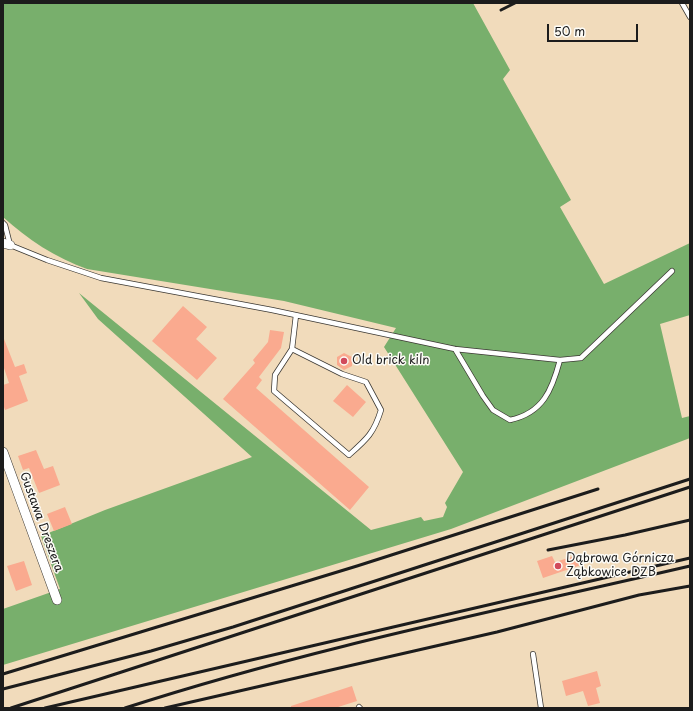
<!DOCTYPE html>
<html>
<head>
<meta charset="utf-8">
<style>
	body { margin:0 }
	#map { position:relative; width:693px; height:711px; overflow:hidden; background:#f1dbbb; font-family:"Playpen Sans",sans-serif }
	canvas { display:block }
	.frame { position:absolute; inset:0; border:4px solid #1c1c1c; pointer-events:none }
	.scale { position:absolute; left:547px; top:24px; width:91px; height:18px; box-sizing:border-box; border:2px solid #1c1c1c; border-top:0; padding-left:5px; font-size:12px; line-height:14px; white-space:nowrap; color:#1c1c1c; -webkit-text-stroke:3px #fdfcf7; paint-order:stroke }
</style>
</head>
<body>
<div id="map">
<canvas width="693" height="711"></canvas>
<div class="frame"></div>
<div class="scale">50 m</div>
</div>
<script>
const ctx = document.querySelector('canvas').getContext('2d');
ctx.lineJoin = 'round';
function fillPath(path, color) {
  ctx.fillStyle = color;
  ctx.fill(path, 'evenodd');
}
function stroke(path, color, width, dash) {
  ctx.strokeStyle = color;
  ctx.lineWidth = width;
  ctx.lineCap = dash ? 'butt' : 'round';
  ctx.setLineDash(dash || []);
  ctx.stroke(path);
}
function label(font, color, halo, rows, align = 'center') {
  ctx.font = font + ' "Playpen Sans",sans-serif';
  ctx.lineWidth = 3;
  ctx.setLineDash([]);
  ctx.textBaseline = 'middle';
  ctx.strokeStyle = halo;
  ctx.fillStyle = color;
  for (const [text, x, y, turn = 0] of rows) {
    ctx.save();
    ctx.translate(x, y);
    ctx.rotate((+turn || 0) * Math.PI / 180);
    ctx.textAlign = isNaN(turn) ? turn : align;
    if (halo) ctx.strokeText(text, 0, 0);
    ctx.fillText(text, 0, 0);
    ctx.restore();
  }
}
const forest = new Path2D(`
	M3,3H473L510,70L503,79L571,200L560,207L604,284L690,243V315L660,324L682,418L690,416V438L451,529L3,665V609L60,589L41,536L105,510L252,457L98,319L79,293L371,530L421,517L424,521L443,517L447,507L445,503L463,472L384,347L396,328L284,301L87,269C56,258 27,239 3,217Z`);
const building = new Path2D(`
	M183,306L207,327L196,339L217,358L197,380L152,341Z
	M270,330L284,332L281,348L259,377L262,380L256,388L369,487L350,510L223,399L255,363L253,360L268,342Z
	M4,339L15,367L24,364L27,373L19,376L28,401L5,410L3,404V385L9,383L3,365Z
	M344,353L352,357V366L344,370L337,365V357Z
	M347,385L366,402L353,417L333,401Z
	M36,450L44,469L53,466L60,485L39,493L29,468L23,470L18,456Z
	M65,507L72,524L54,531L47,514Z
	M578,555L581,565L543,578L537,561L552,556L555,562Z
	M24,561L32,585L16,591L7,566Z
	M597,671L601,686L596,688L600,703L588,706L583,691L566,696L562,681Z
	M352,686L357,701L335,708H291V706Z`);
const service = new Path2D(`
	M682,3L690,17
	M3,223L5,225L10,245L47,260L101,278L272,310L455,349L560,360L581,358L672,271
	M292,349L342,374L366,382L381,410C374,433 367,439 349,455L274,391L275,375L292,349L296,315
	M455,349L483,396L493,410L510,420C543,413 552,390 560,360
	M533,654L541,708
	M359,707L360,708`);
const minor = new Path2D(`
	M3,243L10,245
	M3,452L57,600`);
const rail = new Path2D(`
	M501,10L515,3
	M548,550L625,535L690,520
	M3,674L357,566L598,489
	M3,689L151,651L233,627L690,479
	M11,708L690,487
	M45,708L690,558
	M125,708C310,648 501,610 690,566
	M165,708L497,632L639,595L690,586`);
const markers = [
	[344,361,4,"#d1495b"],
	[558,566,4,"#d1495b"]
];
const poiNames = [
	["Old brick kiln",352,361],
	["Dąbrowa Górnicza",566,559],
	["Ząbkowice DZB",566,573]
];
const streetNames = [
	["Gustawa Dreszera",41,522,70]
];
fillPath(forest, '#78af6c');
fillPath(building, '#faaa8f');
stroke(service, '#3c3934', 6);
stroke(minor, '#3c3934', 10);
stroke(service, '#fff', 4.5);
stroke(minor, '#fff', 9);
stroke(rail, '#1c1c1c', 3);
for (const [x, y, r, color] of markers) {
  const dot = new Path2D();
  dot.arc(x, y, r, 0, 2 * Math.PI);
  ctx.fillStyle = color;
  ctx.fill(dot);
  stroke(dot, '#fdfcf7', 1.5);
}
label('12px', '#1c1c1c', '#fdfcf7', poiNames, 'left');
label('12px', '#1c1c1c', '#fdfcf7', streetNames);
</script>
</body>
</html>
